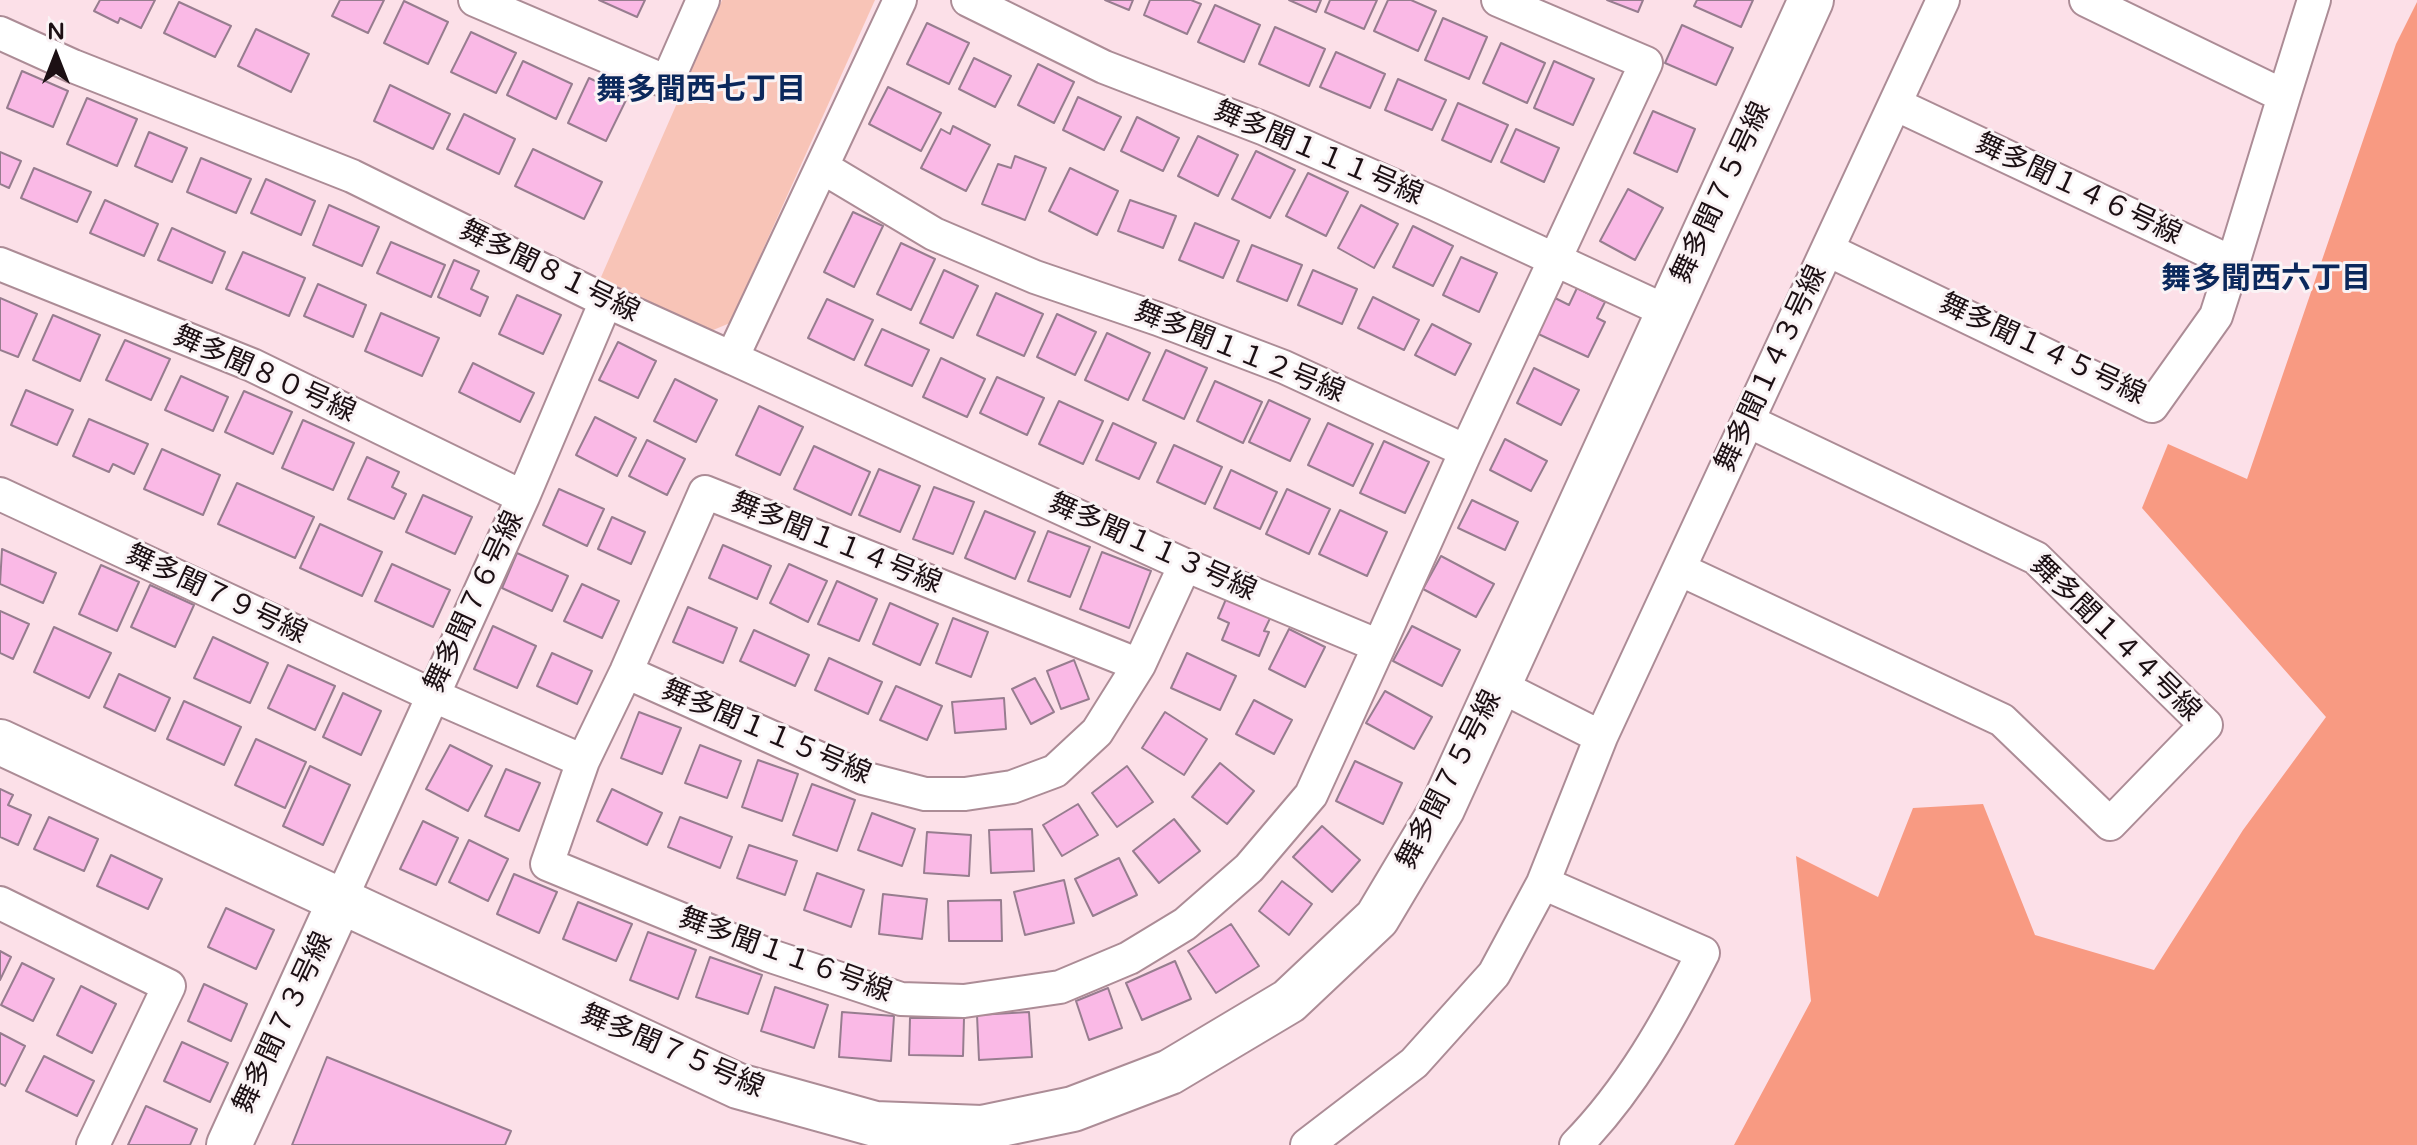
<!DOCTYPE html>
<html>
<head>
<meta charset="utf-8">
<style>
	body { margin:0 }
	#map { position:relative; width:2417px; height:1145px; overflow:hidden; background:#fce0e8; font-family:"Varela Round",sans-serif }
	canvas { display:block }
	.north { position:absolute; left:16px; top:16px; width:80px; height:80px; -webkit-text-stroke:6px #faf3f5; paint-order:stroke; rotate:0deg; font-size:22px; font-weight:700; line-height:32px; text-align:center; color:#1c1014 }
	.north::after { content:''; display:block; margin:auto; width:28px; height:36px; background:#1c1014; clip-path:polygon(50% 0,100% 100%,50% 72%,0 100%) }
</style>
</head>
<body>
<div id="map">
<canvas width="2417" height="1145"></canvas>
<div class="north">N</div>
</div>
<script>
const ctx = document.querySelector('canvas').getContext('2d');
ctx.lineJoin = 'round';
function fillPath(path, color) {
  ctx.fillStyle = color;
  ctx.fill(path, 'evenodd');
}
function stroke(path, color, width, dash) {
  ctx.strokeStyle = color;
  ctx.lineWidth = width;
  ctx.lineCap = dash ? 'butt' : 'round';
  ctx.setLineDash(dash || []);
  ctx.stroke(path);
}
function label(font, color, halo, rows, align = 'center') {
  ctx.font = font + ' "Varela Round","Noto Sans JP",sans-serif';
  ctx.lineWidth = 6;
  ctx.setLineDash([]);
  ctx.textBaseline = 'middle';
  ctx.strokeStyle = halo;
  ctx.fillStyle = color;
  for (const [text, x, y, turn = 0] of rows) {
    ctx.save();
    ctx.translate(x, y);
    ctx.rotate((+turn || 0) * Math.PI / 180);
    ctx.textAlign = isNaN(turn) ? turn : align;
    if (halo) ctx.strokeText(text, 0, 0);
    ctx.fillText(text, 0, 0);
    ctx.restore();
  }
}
const green = new Path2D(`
	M722,0H875L730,323L706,333L598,284Z`);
const forest = new Path2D(`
	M2417,2V1145H1734L1811,1001L1796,856L1878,897L1913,808L1983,804L2035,935L2154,970L2243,830L2326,717L2142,508L2168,444L2247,479L2396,44Z`);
const building = new Path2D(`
	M100,0H155L141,28L120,18L118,23L94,11Z
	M340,0H384L368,33L332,16Z
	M599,0H645L637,17Z
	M1105,0H1133L1129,10Z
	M1150,0H1191L1201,4L1187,34L1144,15Z
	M1289,0H1321L1316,12Z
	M1330,0H1377L1364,29L1325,12Z
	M1388,0H1411L1436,11L1418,51L1374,31Z
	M1607,0H1643L1638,12Z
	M1697,0H1753L1741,27L1694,6Z
	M404,1L448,22L428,64L384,43Z
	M179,2L231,26L215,57L164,33Z
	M1215,5L1260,25L1244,62L1198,42Z
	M1443,18L1487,37L1469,79L1425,60Z
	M927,23L969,43L949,84L907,64Z
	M1682,25L1733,48L1716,85L1665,63Z
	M1275,27L1325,49L1309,86L1259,64Z
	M256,29L309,54L291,92L238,66Z
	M471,32L516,53L496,93L451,72Z
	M1501,43L1545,63L1527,103L1483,83Z
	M1336,52L1385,74L1370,108L1320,87Z
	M974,58L1011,76L995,107L959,89Z
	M523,61L572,84L556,119L507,95Z
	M1554,61L1594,79L1573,125L1534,108Z
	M1038,64L1074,82L1054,123L1018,105Z
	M22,71L68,91L53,127L7,108Z
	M589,78L628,96L606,141L568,123Z
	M1398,79L1446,100L1432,130L1385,110Z
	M390,85L450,114L433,149L374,121Z
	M888,87L941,113L921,151L869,124Z
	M1078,97L1121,117L1104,150L1063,130Z
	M87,98L137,119L117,166L67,144Z
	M1458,103L1508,125L1491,162L1442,140Z
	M1653,111L1695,129L1677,172L1634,153Z
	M464,114L515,139L499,174L447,149Z
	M1137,117L1179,138L1163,171L1121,151Z
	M953,126L990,145L966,191L921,168L941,129L950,134Z
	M1516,129L1559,148L1544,182L1501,162Z
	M149,132L187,148L172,182L135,166Z
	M1198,136L1238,155L1218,196L1178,176Z
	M533,149L602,182L584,219L515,186Z
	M1256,151L1295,170L1270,218L1232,199Z
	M0,152L21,161L9,188L0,184Z
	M1015,156L1046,168L1025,220L982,204L998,164L1011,168Z
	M201,158L251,179L236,213L187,192Z
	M34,168L91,192L77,222L21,198Z
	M1070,168L1118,191L1097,235L1049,211Z
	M1308,173L1348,192L1326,236L1286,216Z
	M266,179L315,201L301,235L251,213Z
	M1628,189L1663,208L1635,260L1600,241Z
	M105,200L158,224L144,256L90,233Z
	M1130,200L1176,216L1163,248L1118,231Z
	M329,205L379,227L362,266L313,245Z
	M1361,205L1398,224L1374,268L1338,248Z
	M853,212L883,226L854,287L824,272Z
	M1195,223L1239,241L1223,278L1179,260Z
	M1413,226L1453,246L1433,286L1393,267Z
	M172,228L225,252L212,283L158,260Z
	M391,242L445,265L431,297L377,273Z
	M901,243L935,259L911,310L877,294Z
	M1252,245L1302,265L1287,301L1237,281Z
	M243,252L305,278L289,316L226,289Z
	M1461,257L1497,273L1479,312L1443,295Z
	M454,260L479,271L471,289L488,297L480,316L438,297Z
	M944,270L978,286L953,338L920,323Z
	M1313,270L1357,289L1342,324L1298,305Z
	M318,284L366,305L353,337L304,316Z
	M1577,288L1605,302L1597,318L1605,322L1588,357L1534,332L1551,296L1569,305Z
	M996,293L1043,314L1024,356L977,335Z
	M517,295L561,315L543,354L499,334Z
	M1373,297L1419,320L1404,350L1358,328Z
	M0,298L37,314L18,357L0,350Z
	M827,299L873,320L854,360L808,338Z
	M381,313L439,338L422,376L365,351Z
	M1057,314L1096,332L1075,375L1037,357Z
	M53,315L100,335L80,381L33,360Z
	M1432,324L1471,344L1455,375L1415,355Z
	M882,329L929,350L912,386L865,365Z
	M1107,333L1150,353L1128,400L1085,380Z
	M125,340L170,359L151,400L106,380Z
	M618,342L656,361L638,398L599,380Z
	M1166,350L1207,368L1184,419L1143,400Z
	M941,358L985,379L967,417L923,397Z
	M473,363L534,393L520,422L459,392Z
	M1534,368L1579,390L1561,425L1517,403Z
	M181,376L228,397L213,431L165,410Z
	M997,377L1044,398L1027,435L980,413Z
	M675,379L717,400L696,442L654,421Z
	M1215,381L1262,402L1243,443L1197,421Z
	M26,390L73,410L57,445L11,425Z
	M244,391L292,412L273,454L225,432Z
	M1269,400L1310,419L1290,461L1249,442Z
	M1059,401L1103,421L1083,464L1039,444Z
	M759,406L803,427L780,475L736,455Z
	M595,417L636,438L617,476L576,455Z
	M89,419L148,444L134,474L113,464L109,472L73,456Z
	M303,420L354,443L333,490L282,468Z
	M1113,423L1156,443L1139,479L1096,460Z
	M1328,423L1373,444L1353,486L1308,465Z
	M1505,439L1547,461L1531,491L1490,470Z
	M647,440L685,459L667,495L629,476Z
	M1384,441L1429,462L1405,513L1360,493Z
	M1174,445L1222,467L1205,504L1157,482Z
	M814,446L870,472L851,515L794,489Z
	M162,449L220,475L203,515L144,489Z
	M367,457L399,472L392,487L406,494L394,519L348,499Z
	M879,469L920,486L900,532L859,515Z
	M1231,470L1277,492L1260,529L1214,508Z
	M237,483L314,517L295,558L218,524Z
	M934,487L974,502L953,554L913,539Z
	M559,489L604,509L587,546L543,525Z
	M1287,489L1330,509L1309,554L1266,534Z
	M423,495L472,517L455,554L406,532Z
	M1472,500L1518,522L1505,550L1458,528Z
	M1340,510L1387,532L1367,576L1319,554Z
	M985,511L1035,532L1015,579L965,558Z
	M612,517L645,532L631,564L598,549Z
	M320,524L382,552L362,596L300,568Z
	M1048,531L1090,547L1070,597L1028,581Z
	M723,545L771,566L757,599L709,578Z
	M2,549L56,573L43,603L0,584Z
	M1102,552L1151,571L1129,628L1080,609Z
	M517,553L568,576L552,611L502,588Z
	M1441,556L1494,584L1476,617L1423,589Z
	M392,564L450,590L433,627L375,601Z
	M789,564L827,581L808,622L770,603Z
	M101,565L139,582L117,631L79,614Z
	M837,581L877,599L859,641L818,624Z
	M582,584L619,601L602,638L564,621Z
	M150,585L194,605L175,647L131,627Z
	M1229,592L1273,612L1264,631L1269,632L1259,656L1222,640L1229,623L1218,618Z
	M890,603L938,624L920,665L873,644Z
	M688,607L737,628L723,663L673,642Z
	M0,611L29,624L13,659L0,653Z
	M953,618L988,632L971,677L936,663Z
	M493,626L536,646L517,688L474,669Z
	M1412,626L1460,650L1442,686L1393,661Z
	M54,627L111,653L89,698L34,672Z
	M1289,629L1325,647L1305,687L1269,669Z
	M754,630L809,655L795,686L740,661Z
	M213,637L268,663L250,703L194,678Z
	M552,653L592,671L577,704L537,686Z
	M1187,653L1236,676L1220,710L1171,688Z
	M829,658L882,682L868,714L815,690Z
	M1074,660L1089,699L1061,709L1047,671Z
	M288,665L335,686L315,730L268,708Z
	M119,674L170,698L155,731L104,707Z
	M1035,678L1054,712L1031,724L1012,689Z
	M896,686L942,706L927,740L880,720Z
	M1385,691L1432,717L1414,749L1366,723Z
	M343,693L381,711L361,755L323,737Z
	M1004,698L1006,729L955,733L952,702Z
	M1254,700L1292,720L1274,754L1236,734Z
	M184,701L241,727L224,765L167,739Z
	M639,712L681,728L662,774L621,758Z
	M1165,712L1207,739L1184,775L1142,748Z
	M256,739L306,762L285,808L235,785Z
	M450,745L492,766L468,811L426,789Z
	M700,745L741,761L727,798L685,783Z
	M758,760L798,774L782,821L742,807Z
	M1355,761L1402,783L1383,824L1336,801Z
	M1220,763L1254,791L1227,824L1192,797Z
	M310,766L350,785L323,845L283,826Z
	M1127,766L1153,802L1117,827L1092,793Z
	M506,769L540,783L519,831L485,816Z
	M812,784L855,800L837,851L793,835Z
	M0,789L13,795L8,805L31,815L18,845L0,837Z
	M612,789L662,813L647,845L597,821Z
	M1078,804L1098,835L1062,856L1043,825Z
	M872,813L915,829L902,866L858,850Z
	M49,817L98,839L84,871L34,849Z
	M680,817L732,837L720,868L668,847Z
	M1174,819L1200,851L1159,883L1133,851Z
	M423,821L458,838L436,885L400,869Z
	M1322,826L1360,860L1332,892L1293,857Z
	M1032,829L1034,871L991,873L989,830Z
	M927,832L971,835L969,876L924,873Z
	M469,840L508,859L488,901L449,882Z
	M749,845L797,861L785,895L737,878Z
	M111,855L162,879L148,909L97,886Z
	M1119,858L1137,895L1093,916L1075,879Z
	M817,873L864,890L851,927L804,910Z
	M514,874L557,892L539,933L497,914Z
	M1064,880L1074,923L1025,935L1014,892Z
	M1282,881L1312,904L1289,935L1259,911Z
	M883,894L927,899L922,939L879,934Z
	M1001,900L1002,941H949L948,901Z
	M578,902L632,924L616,961L563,939Z
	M226,908L274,930L256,969L208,947Z
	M1231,924L1259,966L1216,993L1188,951Z
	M648,932L696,950L678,999L630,980Z
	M0,951L11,957L0,980Z
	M710,957L762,975L748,1014L696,997Z
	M1175,961L1191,999L1142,1020L1126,983Z
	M22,963L54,979L33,1021L1,1005Z
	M204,984L247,1004L231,1041L188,1021Z
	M81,986L116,1004L92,1053L57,1035Z
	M775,987L828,1005L814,1048L761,1031Z
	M1108,988L1122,1028L1089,1040L1076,1001Z
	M842,1012L894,1016L891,1061L839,1057Z
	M1029,1012L1032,1057L979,1060L977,1015Z
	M910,1018H964L963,1056L909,1055Z
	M0,1033L25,1046L5,1086L0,1083Z
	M182,1042L228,1063L210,1102L164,1081Z
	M44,1056L94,1081L77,1116L26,1091Z
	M327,1057L511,1131L505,1145H292Z
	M146,1106L197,1129L190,1145H128Z`);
const street = new Path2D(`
	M475,0L667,82L703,0
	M968,0L1104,67L1265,129L1435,204L1668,312
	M2086,0L2284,96L2314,0
	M0,33L73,66L352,176L606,301L732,358L900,0
	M1895,104L2233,263L2284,96
	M822,167L934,234L1035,277L1158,319L1284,367L1466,451L1646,63L1498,0
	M1828,250L2152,406L2216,316L2233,263
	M0,264L252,365L523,497
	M732,358L1185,565L1379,646L1466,451
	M0,494L432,695L583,761L547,864L768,955L901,999L964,1001L1060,987L1129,958L1185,924L1249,868L1311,795L1379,646
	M1679,569L2002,720L2110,824L2206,725L2036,558L1748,421
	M626,672L863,778L925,794H965L1012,787L1055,771L1097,732L1139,665
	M1601,737L1943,0
	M583,761L626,672L705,492L1139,665L1185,565
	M1543,883L1703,953C1668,1022 1630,1090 1576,1145
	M340,901L523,497L606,301
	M0,903L169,986L93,1145
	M1307,1145L1414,1063L1494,974L1543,883L1601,737L1498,685`);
const secondary = new Path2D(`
	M0,742L738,1086L875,1124L982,1128L1073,1109L1170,1072L1289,1001L1377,918L1442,809L1811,0
	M229,1145L340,901`);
const streetNames = [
	["舞多聞１１１号線",1318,154,23],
	["舞多聞１４６号線",2078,190,25],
	["舞多聞７５号線",1722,193,-65],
	["舞多聞８１号線",549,272,26],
	["舞多聞１４５号線",2042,350,25],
	["舞多聞１１２号線",1239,353,22],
	["舞多聞１４３号線",1772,369,-65],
	["舞多聞８０号線",264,375,24],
	["舞多聞１１４号線",836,544,22],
	["舞多聞１１３号線",1152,548,24],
	["舞多聞７９号線",216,595,25],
	["舞多聞７６号線",475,602,-65],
	["舞多聞１４４号線",2115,639,44],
	["舞多聞１１５号線",766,733,23],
	["舞多聞７５号線",1450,780,-63],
	["舞多聞１１６号線",785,956,20],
	["舞多聞７３号線",284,1023,-65],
	["舞多聞７５号線",672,1052,23]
];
const neighbourhoodNames = [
	["舞多聞西七丁目",701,91],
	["舞多聞西六丁目",2266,280]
];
fillPath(green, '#f8c4b7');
fillPath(forest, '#f89a82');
fillPath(building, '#fab9e6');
stroke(building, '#977d8f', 2);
stroke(street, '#ac8c96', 36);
stroke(secondary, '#ac8c96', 48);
stroke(street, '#fff', 32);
stroke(secondary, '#fff', 44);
label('28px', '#1c1014', '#faf3f5', streetNames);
label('bold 30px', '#0b285c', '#faf3f5', neighbourhoodNames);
</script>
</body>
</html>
